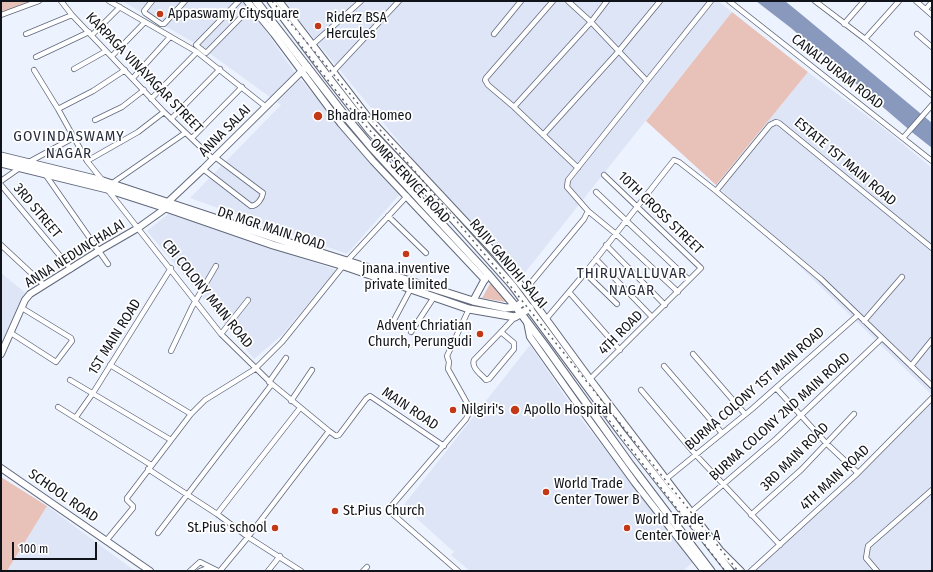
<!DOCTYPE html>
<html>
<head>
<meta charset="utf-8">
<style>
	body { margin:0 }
	#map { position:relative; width:933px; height:572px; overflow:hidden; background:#edf2ff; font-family:"Fira Sans Condensed",sans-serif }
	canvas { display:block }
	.frame { position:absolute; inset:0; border:2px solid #10131a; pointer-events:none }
	.scale { position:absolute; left:12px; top:542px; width:85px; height:18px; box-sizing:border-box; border:2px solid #10131a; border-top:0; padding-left:5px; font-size:12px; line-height:14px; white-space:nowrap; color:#10131a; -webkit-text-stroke:3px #fff; paint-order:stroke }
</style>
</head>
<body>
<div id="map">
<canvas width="933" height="572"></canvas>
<div class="frame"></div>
<div class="scale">100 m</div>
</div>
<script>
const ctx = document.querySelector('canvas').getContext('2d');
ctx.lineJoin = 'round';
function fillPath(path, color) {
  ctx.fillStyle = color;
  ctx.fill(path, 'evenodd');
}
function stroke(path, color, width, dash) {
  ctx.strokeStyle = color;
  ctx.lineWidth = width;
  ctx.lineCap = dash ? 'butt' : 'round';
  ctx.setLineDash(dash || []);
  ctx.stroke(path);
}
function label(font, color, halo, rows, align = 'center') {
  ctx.font = font + ' "Fira Sans Condensed",sans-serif';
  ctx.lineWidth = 3.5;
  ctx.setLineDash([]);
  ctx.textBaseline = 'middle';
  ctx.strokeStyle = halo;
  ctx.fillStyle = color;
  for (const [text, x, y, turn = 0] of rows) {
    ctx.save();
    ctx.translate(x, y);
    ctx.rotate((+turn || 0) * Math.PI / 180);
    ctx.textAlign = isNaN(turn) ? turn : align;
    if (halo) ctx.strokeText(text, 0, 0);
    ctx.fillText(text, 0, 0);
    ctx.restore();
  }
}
const built = new Path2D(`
	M122,1H245L295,73L400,194L347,254L190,198L281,105L198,45Z
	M283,1H718L732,12L516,284Z
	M808,72L887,131L932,168V395L716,185Z
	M171,212L336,270L282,335L254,359L147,231Z
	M1,273L28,295L1,348Z
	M530,345L577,414L694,561L683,571H470L451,555L473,531L454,552L403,506Z
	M932,398V571H752Z
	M47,506L135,571H7Z`);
const green = new Path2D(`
	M1,1H26L28,2L1,13Z
	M732,12L808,72L716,185L646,121Z
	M491,282L506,302L482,298Z
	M1,477L47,506L7,571H1Z`);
const water = new Path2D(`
	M756,1H785L801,14L932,123V148L913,133L791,28Z`);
const minor = new Path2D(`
	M61,1L72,15L164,112L213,159
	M109,1L197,52L266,107
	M152,1L144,11L145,13L161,24H164L185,1
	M239,1L196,45L206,53L251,7
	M553,1L486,78L485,80L488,85L514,107L578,168
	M729,1L932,161
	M815,1L865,39L932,95
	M916,1L932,15
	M926,9L932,2
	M1,15L39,1
	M844,24L864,1
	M26,34L72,15
	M494,34L521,1
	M917,34L932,47
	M92,35L120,7
	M865,39L899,1
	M311,46L361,1
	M112,56L145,22
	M36,57L89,32
	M74,69L106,51
	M34,70L58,109L87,161L103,181
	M328,77L399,1
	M133,78L170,37
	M647,81L711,1
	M151,99L197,52
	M514,107L591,22L607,1
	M58,109L93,91L125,70
	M171,119L220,69
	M95,120L122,107L144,90
	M543,135L618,52L660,1
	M192,138L242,87
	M903,138L932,105
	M87,161L138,132L164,112
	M29,162L73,138
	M203,169L251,206C257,206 262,199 263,193L215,157
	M45,174L108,264
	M1,181L21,167
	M111,184L185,133
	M1,185L71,269
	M107,189L221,334L272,384L329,431L336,436L339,435L366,399L370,396L444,446
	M716,191L770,125L776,122L779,123L932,248
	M596,192L689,280
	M588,211L616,234L678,292
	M388,216L426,253
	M1,245L44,285
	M606,245L665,305
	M596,259L652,317
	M585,273L617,304
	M525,290L584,219L588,211L567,187L568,180L647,81L591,22L568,1
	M569,292L620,350
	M547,318L585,273L674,160L679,162L716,191L821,279L932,386
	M394,320L410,290
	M864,321L902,277
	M411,332L434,297
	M501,332L514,343V349L489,379L486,380C481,374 471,368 474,360L501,332L515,317
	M11,333L56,362L72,341L71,338L22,308
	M221,334L248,300
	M171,351L192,307L216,266
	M693,354L745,414
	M110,365L191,414
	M664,366L722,433
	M911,366L932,340
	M70,380L171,440
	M588,381L701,268L604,175
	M269,382L286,358
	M776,388L826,443L858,473
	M641,390L696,455L780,545
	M291,401L312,370
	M58,407L151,465
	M76,417L93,393L171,268
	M148,469L217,514L248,537L301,571
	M666,479L752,409L858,315
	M691,512L776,439L882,338
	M217,514L300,408
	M751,515L802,469L854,414
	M158,533L272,384
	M106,541L133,508V506L127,500V498L191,414L205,400L255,369L282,342L347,261L407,196
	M190,571L200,562L218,571
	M200,571L205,569L209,571
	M220,571L248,537L329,431
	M268,571L280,556
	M363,571L367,567
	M458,571L388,510L466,419L470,411L469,407L467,403L448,369L449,362L447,356L469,309
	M751,571L858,473L932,398
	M877,571L866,558L868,546L932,490`);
const tertiary = new Path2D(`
	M247,1L274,34L341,124L373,161L485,280
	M279,1L368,117L496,254L525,290L590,379L720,550L741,571
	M473,301L486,277
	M527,322L530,337L576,402L635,483L704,571
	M1,354L25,300L30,294L100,250L138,228L166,208L168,202L203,169L307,66
	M1,468L150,571`);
const secondary = new Path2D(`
	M1,156L103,181L290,243L473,301L506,308L516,307L524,301
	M1,163L107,189L166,208L273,245L344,266L469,309L515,317L530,308`);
const primary = new Path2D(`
	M256,1L346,117L372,148L488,274L516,307L546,347L630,464L711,571
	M271,1L328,77L370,131L444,209L512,285L622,434L730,571`);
const rail = new Path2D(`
	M272,1L496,268L738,571
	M298,42L348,106L410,175
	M602,411L725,571`);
const markers = [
	[160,14,4,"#c33918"],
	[318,26,4,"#c33918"],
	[318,116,5,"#c33918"],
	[406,254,4,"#c33918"],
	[480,334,4,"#c33918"],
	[453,410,4,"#c33918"],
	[515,410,5,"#c33918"],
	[546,492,4,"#c33918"],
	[335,511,4,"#c33918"],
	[275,528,4,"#c33918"],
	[627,528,4,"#c33918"]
];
const poiNames = [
	["Appaswamy Citysquare",168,14],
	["Riderz BSA",326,18],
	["Hercules",326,34],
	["Bhadra Homeo",327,116],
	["jnana inventive",406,269,"center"],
	["private limited",406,285,"center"],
	["Advent Chriatian",472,326,"right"],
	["Church, Perungudi",472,342,"right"],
	["Nilgiri's",461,410],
	["Apollo Hospital",524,410],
	["World Trade",554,484],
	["Center Tower B",554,500],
	["St.Pius Church",343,511],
	["World Trade",635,520],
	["Center Tower A",635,536],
	["St.Pius school",267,528,"right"]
];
const streetNames = [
	["CANALPURAM ROAD",837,72,38],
	["KARPAGA VINAYAGAR STREET",144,73,46],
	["ANNA SALAI",225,131,-45],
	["ESTATE 1ST MAIN ROAD",845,162,40],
	["OMR SERVICE ROAD",410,181,47],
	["3RD STREET",37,211,50],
	["10TH CROSS STREET",660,213,44],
	["DR MGR MAIN ROAD",271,229,18],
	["ANNA NEDUNCHALAI",75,254,-32],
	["RAJIV GANDHI SALAI",508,264,50],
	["CBI COLONY MAIN ROAD",207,294,51],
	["4TH ROAD",621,333,-45],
	["1ST MAIN ROAD",115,337,-58],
	["BURMA COLONY 1ST MAIN ROAD",755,389,-41],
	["MAIN ROAD",410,409,34],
	["BURMA COLONY 2ND MAIN ROAD",780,417,-42],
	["3RD MAIN ROAD",795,457,-45],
	["4TH MAIN ROAD",835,478,-43],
	["SCHOOL ROAD",63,496,35]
];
const neighbourhoodNames = [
	["GOVINDASWAMY",69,137],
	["NAGAR",69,154],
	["THIRUVALLUVAR",632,274],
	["NAGAR",632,291]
];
fillPath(built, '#dee5f6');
fillPath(green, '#e8c2b9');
fillPath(water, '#8999be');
stroke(minor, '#60687a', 6);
stroke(tertiary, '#60687a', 8);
stroke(secondary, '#60687a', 9);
stroke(primary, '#60687a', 9);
stroke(minor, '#fff', 4.5);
stroke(tertiary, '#fff', 6);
stroke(secondary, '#fff', 7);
stroke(primary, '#fff', 7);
stroke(rail, '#5e626b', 1.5, [2, 4]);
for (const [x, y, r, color] of markers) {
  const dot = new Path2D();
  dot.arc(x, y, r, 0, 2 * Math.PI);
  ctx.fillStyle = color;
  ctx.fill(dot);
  stroke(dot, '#fff', 1.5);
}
label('14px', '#10131a', '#fff', poiNames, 'left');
label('14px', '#10131a', '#fff', streetNames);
ctx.letterSpacing = '1px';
label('15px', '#272d3d', '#fff', neighbourhoodNames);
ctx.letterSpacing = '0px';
</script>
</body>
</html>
